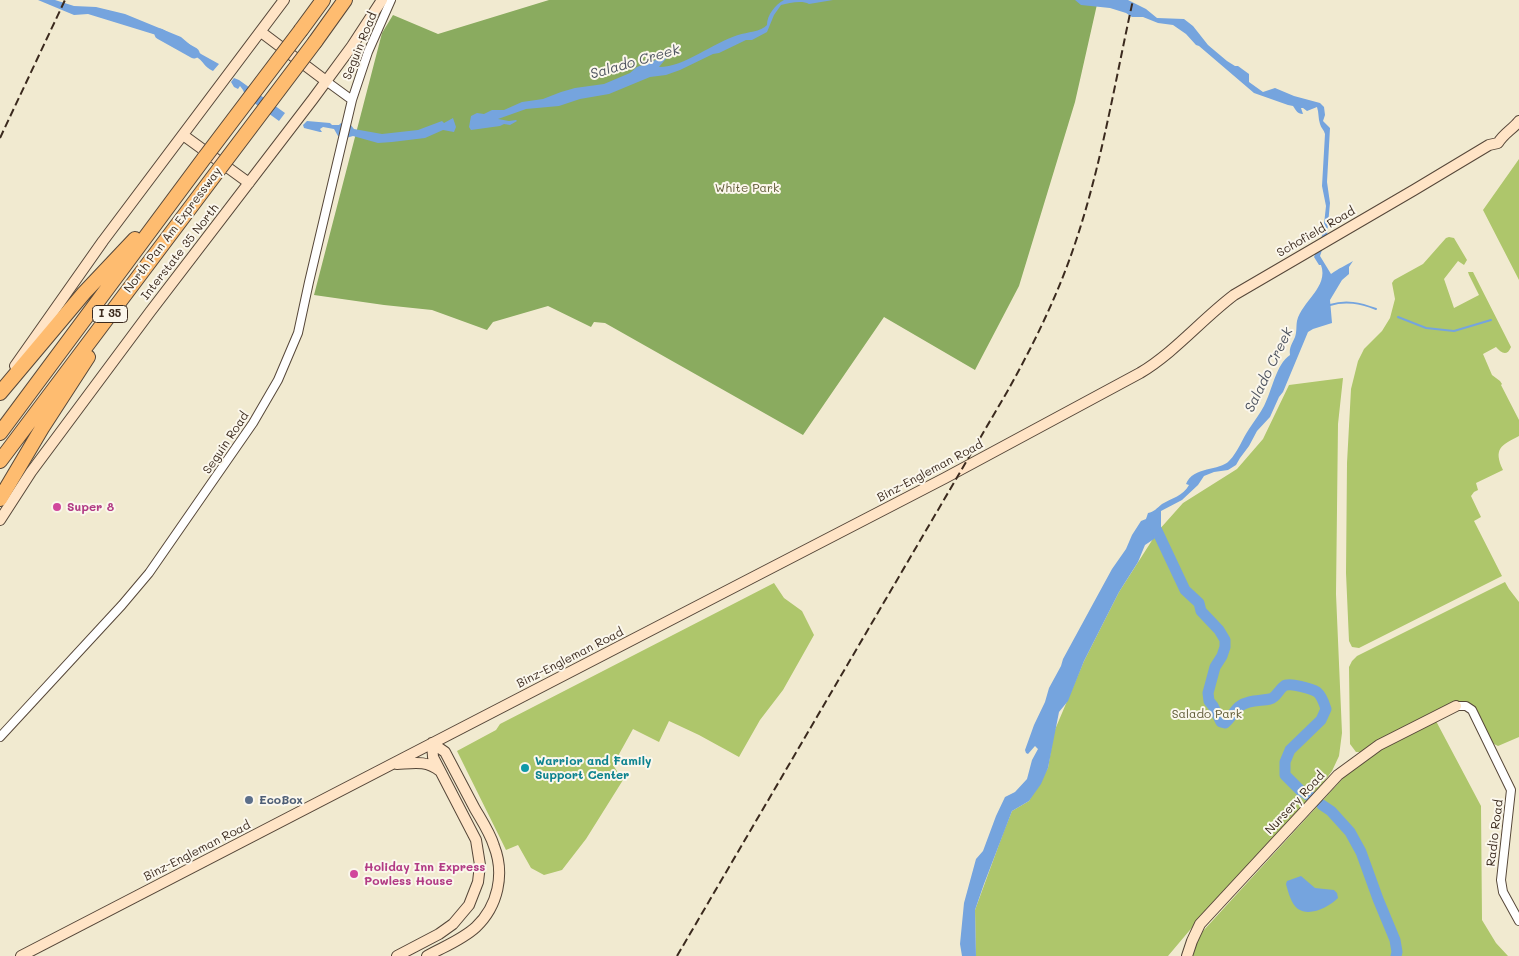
<!DOCTYPE html>
<html>
<head>
<meta charset="utf-8">
<style>
	body { margin:0 }
	canvas { display:block; background:#f1ead0 }
</style>
</head>
<body>
<canvas width="1519" height="956"></canvas>
<script>
const ctx = document.querySelector('canvas').getContext('2d');
ctx.lineJoin = 'round';
function fillPath(path, color) {
  ctx.fillStyle = color;
  ctx.fill(path, 'evenodd');
}
function stroke(path, color, width, dash) {
  ctx.strokeStyle = color;
  ctx.lineWidth = width;
  ctx.lineCap = dash ? 'butt' : 'round';
  ctx.setLineDash(dash || []);
  ctx.stroke(path);
}
function label(font, color, halo, rows, align = 'center') {
  ctx.font = font + ' Mali,sans-serif';
  ctx.lineWidth = 4;
  ctx.setLineDash([]);
  ctx.textBaseline = 'middle';
  ctx.strokeStyle = halo;
  ctx.fillStyle = color;
  for (const [text, x, y, turn = 0] of rows) {
    ctx.save();
    ctx.translate(x, y);
    ctx.rotate((+turn || 0) * Math.PI / 180);
    ctx.textAlign = isNaN(turn) ? turn : align;
    if (halo) ctx.strokeText(text, 0, 0);
    ctx.fillText(text, 0, 0);
    ctx.restore();
  }
}
const green = new Path2D(`
	M1519,159V280L1483,210Z
	M1449,237L1454,238L1467,260L1464,265L1458,261L1444,279L1454,308L1479,295L1469,275L1468,272H1473L1511,347C1507,357 1501,353 1496,347L1483,354L1492,375L1500,381L1502,384L1501,385L1519,420V436C1501,445 1493,449 1503,470L1476,483L1478,490L1474,492L1471,496L1481,517L1474,521L1502,576L1359,648L1352,647L1349,641L1346,573L1347,463L1351,389L1358,361L1364,349L1382,331L1390,318L1395,299L1392,283L1394,280L1423,264L1446,238Z
	M1343,378L1338,424L1336,594L1342,733L1339,756L1332,771L1311,799L1211,905L1168,956H976L975,910L1004,831L1012,811L1029,801L1048,768L1054,732L1084,661L1119,592L1158,531L1183,503L1237,469L1263,439L1289,385Z
	M1505,582L1509,589L1519,602V737L1498,746L1494,744L1472,706L1466,702H1457L1362,752H1356L1350,744L1349,667L1352,661L1357,656Z
	M774,583L784,598L802,611L814,635L783,690L760,720L739,757L699,735L669,721L659,742L633,729L613,765L623,780L586,839L562,870L544,875L531,868L518,845L506,850L457,751L496,730L500,724Z
	M1436,721L1481,806L1482,920L1496,943L1508,956H1193L1197,942L1203,931L1346,775L1382,748Z`);
const forest = new Path2D(`
	M549,0H1098L1075,102L1019,286L975,370L884,317L803,435L605,323L594,322L591,327L548,306L493,322L487,330L432,310L384,305L314,295L382,33L393,15L438,34Z`);
const water = new Path2D(`
	M38,0H55L74,6L96,7L125,14L181,37L201,54L219,64L213,71C203,66 205,63 198,58C191,52 185,49 179,42L88,14L74,15Z
	M784,0H833L809,4C802,0 789,3 781,5L774,15L767,32L752,40H746L719,53L713,54L680,70L666,75L650,77L609,94L580,99L559,106L526,109L498,119L509,121L516,120L517,121L510,125L504,124L500,126L471,130L469,127L471,116L477,113L484,114L492,110H504L522,102L543,99L561,92L575,88L604,84L630,73L637,67L669,55L659,67C685,67 712,43 738,35C747,32 761,32 767,25C767,15 775,5 784,0Z
	M1075,0H1128L1146,9L1157,18L1184,19L1193,26L1208,45L1227,61L1235,66H1238L1249,74V82L1263,92L1275,88L1294,96L1320,103L1324,107L1325,115L1323,121L1330,128L1327,182L1330,203L1327,235L1320,256L1331,274C1339,268 1345,266 1353,261L1349,267V274L1342,280L1330,300L1332,323L1313,329L1308,332L1283,392L1279,397L1270,417L1257,431L1249,446L1240,458L1236,465L1228,470L1214,472L1204,476L1198,485L1182,500L1161,511V531L1154,539L1145,545L1138,562L1119,592L1084,661L1068,701L1059,712L1048,768L1041,784L1029,801L1012,811L984,884L975,910L976,956H962L960,944L964,903L976,859L983,851L996,816L1005,797L1015,792L1027,779L1032,760L1038,749L1035,746L1028,754L1026,753L1025,750L1034,725L1045,702L1049,688L1061,666L1063,659L1094,602L1112,569L1126,549L1132,535L1141,521L1146,519L1148,513C1154,512 1157,508 1162,504C1172,498 1183,496 1189,485L1186,484C1193,466 1220,471 1229,461C1238,452 1242,439 1249,429C1254,421 1260,414 1264,406C1272,391 1276,364 1290,355C1289,347 1292,344 1295,337C1297,332 1296,326 1297,321C1302,301 1329,287 1321,265H1319L1314,257L1323,233L1326,206L1322,186L1325,134C1324,130 1321,128 1320,124C1318,118 1319,113 1317,107L1307,111L1303,108H1301L1303,114C1297,114 1296,110 1293,106L1288,105L1254,93L1199,46L1196,45L1186,34L1173,25L1158,23L1143,17H1132L1126,13L1110,8L1081,5Z
	M234,78L239,80L285,113L279,121L246,97L243,90L240,86L238,89L234,87L231,82Z
	M453,118L456,127L454,132L443,130L425,138L392,142L378,143L353,136L346,138L338,136L334,129L323,127L320,129L322,132H320L304,128L303,125L307,121L330,123L332,125H339L341,123L350,124L354,129L382,134L418,130L442,121L444,123Z
	M1301,876L1315,888L1334,890L1337,893L1338,898C1329,907 1310,917 1298,909C1291,904 1288,891 1286,884L1287,881Z`);
const stream = new Path2D(`
	M1330,305C1346,300 1360,303 1376,309
	M1398,317L1426,328L1454,331L1491,320`);
const river = new Path2D(`
	M160,34L194,53
	M1152,520L1185,590L1199,603L1201,611L1219,630L1225,640V647L1222,656L1215,667L1208,693L1209,701L1213,706L1221,722L1225,723C1232,717 1235,709 1240,706C1248,700 1260,701 1270,699C1277,697 1278,690 1284,686C1289,682 1312,689 1317,692C1322,696 1324,703 1326,709L1321,720L1290,750L1285,762V775L1300,790L1311,797
	M1322,805L1331,811L1350,832L1361,852L1378,899L1395,940L1397,952L1396,956`);
const street = new Path2D(`
	M326,81L352,100
	M1456,706H1466L1472,710L1511,790L1501,880L1503,892L1519,921
	M0,737L122,605L149,573L253,423L278,380L298,333L309,282L352,100L368,52L391,0`);
const secondary = new Path2D(`
	M261,32L326,81
	M183,135L249,183
	M15,366L103,241L284,0
	M0,520L31,472L150,312L313,99L352,46L382,0
	M397,764C414,763 426,760 440,771
	M21,956L945,478L1140,373C1175,352 1201,320 1234,295L1414,190L1489,145L1498,143C1504,133 1513,129 1519,121
	M397,956L439,934L453,924L469,905L478,882L480,865L476,840L433,757L432,743
	M427,956C443,947 462,940 476,927C498,906 505,874 494,846C490,833 482,821 475,809C465,790 455,771 445,752L432,743
	M1187,956L1192,941L1200,924L1338,775L1379,745L1456,706`);
const highway = new Path2D(`
	M301,30L323,0
	M315,42L345,0
	M0,393L84,293L135,239
	M0,433L205,157
	M0,461L220,168
	M0,499L42,428L88,357`);
const rail = new Path2D(`
	M0,138L65,0
	M677,956L1007,392C1031,349 1053,305 1070,258C1100,175 1114,86 1133,0`);
const highwayBridge = new Path2D(`
	M205,157L301,30
	M220,168L315,42`);
const markers = [
	[57,507,5,"#d1479c"],
	[525,768,5,"#0f9aa8"],
	[249,800,5,"#5c6f8a"],
	[354,874,5,"#d1479c"]
];
const shields = [
	[110,314,35]
];
const shieldNames = [
	["I 35",110,314]
];
const streetNames = [
	["Seguin Road",360,46,-68],
	["North Pan Am Expressway",173,230,-53],
	["Schofield Road",1316,232,-30],
	["Interstate 35 North",180,252,-52],
	["Seguin Road",226,443,-56],
	["Binz-Engleman Road",930,471,-28],
	["Binz-Engleman Road",570,658,-27],
	["Nursery Road",1295,803,-47],
	["Radio Road",1495,833,-83],
	["Binz-Engleman Road",197,851,-27]
];
const parkNames = [
	["White Park",747,188],
	["Salado Park",1207,714]
];
const hotelNames = [
	["Super 8",67,507],
	["Holiday Inn Express",364,867],
	["Powless House",364,881]
];
const cultureNames = [
	["Warrior and Family",535,761],
	["Support Center",535,775]
];
const serviceNames = [
	["EcoBox",259,800]
];
const waterNames = [
	["Salado Creek",635,62,-16],
	["Salado Creek",1269,370,-64]
];
fillPath(green, '#aec66b');
fillPath(forest, '#8aab5f');
fillPath(water, '#75a4de');
stroke(stream, '#75a4de', 2);
stroke(river, '#75a4de', 11);
stroke(street, '#564739', 10);
stroke(secondary, '#564739', 12);
stroke(highway, '#564739', 16);
stroke(street, '#fff', 8);
stroke(secondary, '#ffe4c6', 10);
stroke(highway, '#febc70', 14);
stroke(rail, '#3b2a1e', 2, [8, 4]);
stroke(highwayBridge, '#564739', 16, []);
stroke(highwayBridge, '#febc70', 14);
for (const [x, y, r, color] of markers) {
  const dot = new Path2D();
  dot.arc(x, y, r, 0, 2 * Math.PI);
  ctx.fillStyle = color;
  ctx.fill(dot);
  stroke(dot, '#fbf7ec', 2);
}
for (const [x, y, w] of shields) {
  const box = new Path2D();
  box.roundRect(x - w / 2, y - 8.5, w, 17, 4);
  ctx.fillStyle = '#fbf7ec';
  ctx.fill(box);
  stroke(box, '#3b2a1e', 1);
}
label('bold 11px', '#3b2a1e', null, shieldNames);
label('12px', '#3b2a1e', '#fbf7ec', streetNames);
label('12px', '#5e5935', '#fbf7ec', parkNames);
label('bold 12px', '#b23c85', '#fbf7ec', hotelNames, 'left');
label('bold 12px', '#0d838f', '#fbf7ec', cultureNames, 'left');
label('bold 12px', '#4e5e75', '#fbf7ec', serviceNames, 'left');
label('italic 14px', '#4f5561', '#fbf7ec', waterNames);
</script>
</body>
</html>
